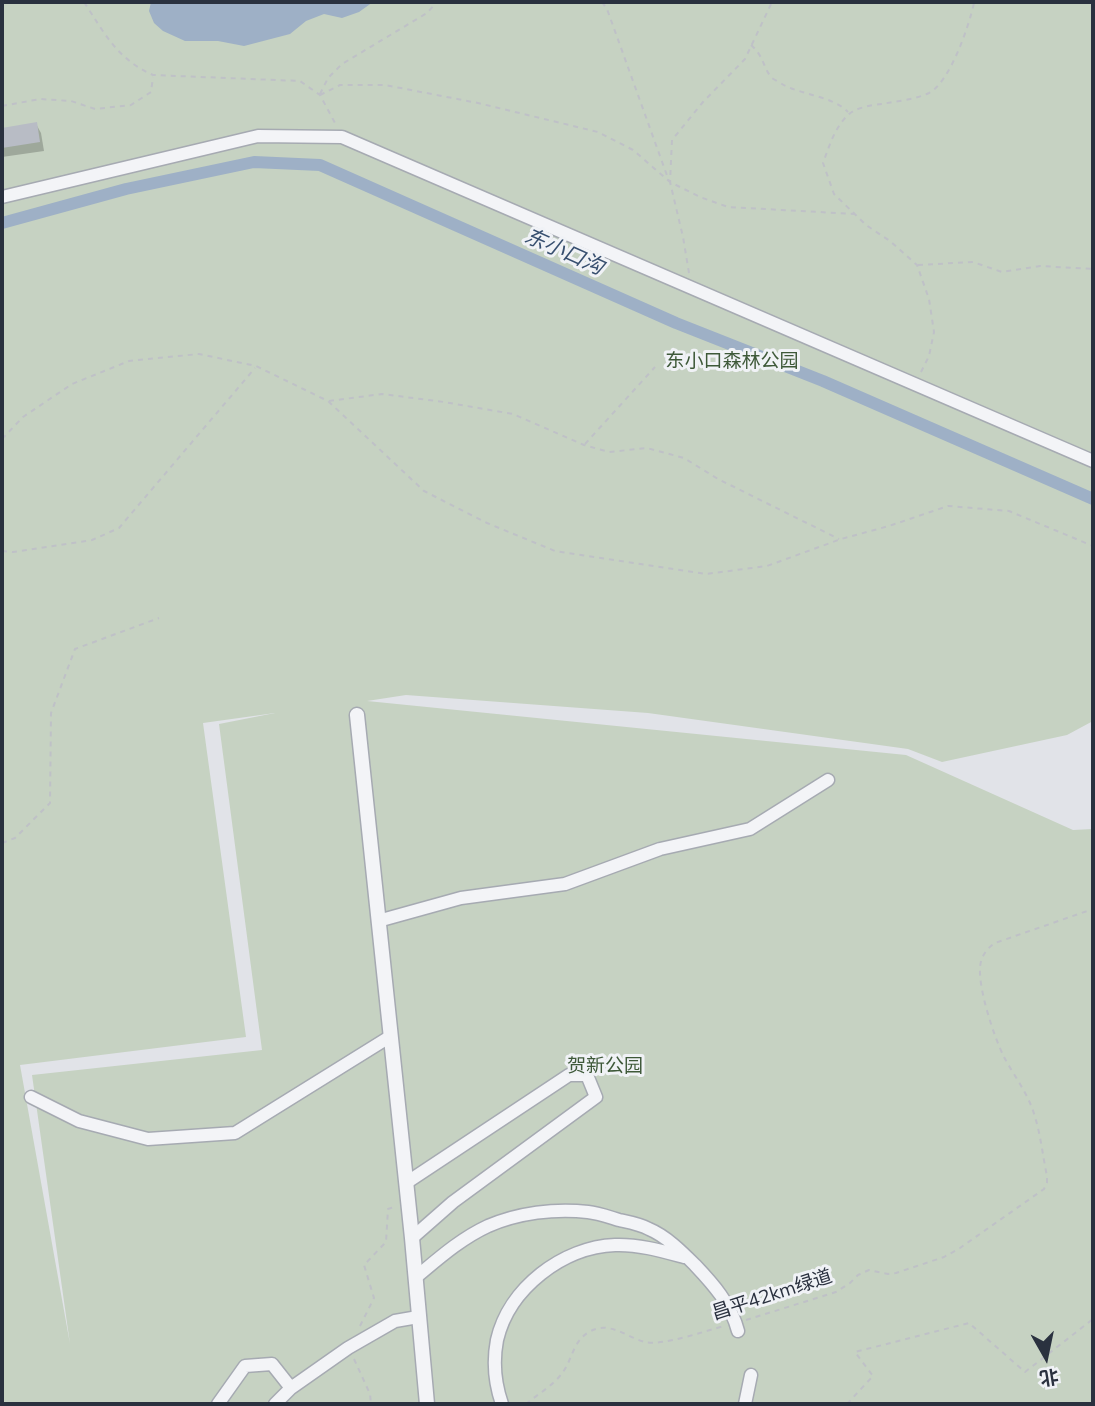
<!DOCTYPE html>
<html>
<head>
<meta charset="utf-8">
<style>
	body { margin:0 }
	#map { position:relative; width:1095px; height:1406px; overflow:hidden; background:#e1e3e8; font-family:Mulish,"Noto Sans SC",sans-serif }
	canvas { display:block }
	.frame { position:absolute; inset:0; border:4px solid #2a313f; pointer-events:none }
	.north { position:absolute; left:1011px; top:1322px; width:70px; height:70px; -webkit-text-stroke:5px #f0f2f6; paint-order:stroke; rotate:171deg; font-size:19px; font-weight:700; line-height:28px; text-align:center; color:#2a313f }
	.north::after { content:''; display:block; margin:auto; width:24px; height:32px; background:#2a313f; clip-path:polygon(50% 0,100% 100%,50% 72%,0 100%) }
</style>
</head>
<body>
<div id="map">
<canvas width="1095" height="1406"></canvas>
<div class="frame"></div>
<div class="north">北</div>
</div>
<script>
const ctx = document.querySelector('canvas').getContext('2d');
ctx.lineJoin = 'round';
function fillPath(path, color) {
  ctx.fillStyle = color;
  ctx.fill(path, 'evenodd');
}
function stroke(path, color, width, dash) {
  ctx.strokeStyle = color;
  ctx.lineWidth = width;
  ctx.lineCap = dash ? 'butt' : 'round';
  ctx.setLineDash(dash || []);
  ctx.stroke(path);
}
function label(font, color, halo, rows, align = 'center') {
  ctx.font = font + ' Mulish,"Noto Sans SC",sans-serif';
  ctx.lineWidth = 6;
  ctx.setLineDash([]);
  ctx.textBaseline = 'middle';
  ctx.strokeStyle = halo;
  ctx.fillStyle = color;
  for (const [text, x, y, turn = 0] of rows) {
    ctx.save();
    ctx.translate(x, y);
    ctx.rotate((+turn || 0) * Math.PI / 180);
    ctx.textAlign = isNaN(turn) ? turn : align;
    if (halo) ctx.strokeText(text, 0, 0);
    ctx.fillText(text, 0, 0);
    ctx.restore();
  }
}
const green = new Path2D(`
	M2,2H1093V721L1067,735L942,762L908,749L648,713L406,695L367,701L906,755L1073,830L1093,829V1404H2ZM275,713L219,724L262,1050L32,1075L70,1344L20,1065L246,1037L203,723Z`);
const water = new Path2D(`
	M151,2H373L359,12L342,18L324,14L306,21L290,34L244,46L218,41H185L163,31L154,23L149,11Z`);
const shadow = new Path2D(`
	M36,124L41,133L44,151L2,157V129Z`);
const canal = new Path2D(`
	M2,223L126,189L254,162L320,165L676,323L823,381L1093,499`);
const building = new Path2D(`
	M37,122L40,142L2,148V128Z`);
const path = new Path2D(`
	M84,2C105,34 117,59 153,75L300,81L320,95L335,123
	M602,2L607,9L669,181
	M751,45C764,56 763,68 772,78C773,79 781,83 782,84C801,95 833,96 848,112
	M320,94L328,78L342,64L427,13L437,2
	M320,95L340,85H385L478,103L598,132L633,150L670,182L700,197L728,207L855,214
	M2,106L40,99L71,101L95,109L131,105L151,92L153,77
	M918,265L973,262L1002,272L1040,266L1093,269
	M689,273L683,237L670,182L672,140L703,102L745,59L772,2
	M921,372L929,356L934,332L929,299L917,265L890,241L866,225L834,194L823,163C829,147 834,129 847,116C854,108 871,105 882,104C897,101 914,100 929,93C950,82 969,26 974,3L977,2
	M329,401L382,394L444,402L513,414L584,445L609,452L647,448L684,458L718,479L839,539
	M2,439L23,417L72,384L129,361L199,354L256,366L328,401L424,491L487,523L555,551L706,574L767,566L841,539L889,526L948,506L1009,511L1093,546
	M585,444L655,367
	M2,551L13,552L92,540L119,528L255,368
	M2,843L15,838L50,803L51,713L75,649L159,618
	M746,1320L836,1292L850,1283L858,1275L869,1270L888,1274L896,1273L944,1257L960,1248L1044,1189L1047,1183V1176C1042,1153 1040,1126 1030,1103C1023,1087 1012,1072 1004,1057C994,1037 979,991 980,969C980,958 986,949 995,943L1093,909
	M360,1326L374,1298L364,1265L386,1242L388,1209L394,1207
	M354,1359L370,1394L371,1404
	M526,1404C538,1394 554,1385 563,1372C572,1360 573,1341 589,1332C609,1320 626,1337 645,1342C663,1346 705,1331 724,1326
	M847,1404L873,1376L855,1352L969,1323L1025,1372L1093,1319`);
const minor = new Path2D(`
	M2,197L258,136L342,137L1093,461
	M378,921L461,898L565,884L660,849L750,829L828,780
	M31,1097L79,1121L148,1139L235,1133L391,1036
	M406,1183L569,1075H587L596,1097L453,1202L412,1238
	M415,1278C438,1259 460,1239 488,1226C518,1213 555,1208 588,1212C598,1213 609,1217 619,1220C628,1222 640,1224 649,1229C666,1236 682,1252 695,1265C713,1284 731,1304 738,1331
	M218,1404L245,1366L272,1364L291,1388
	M275,1404L291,1388L348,1348L395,1321L418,1317
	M502,1404C495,1384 493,1361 497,1340C509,1288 563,1247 615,1245C638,1244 662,1251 684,1257
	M745,1404L751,1375`);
const tertiary = new Path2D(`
	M357,715L412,1238L427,1404`);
const parkNames = [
	["东小口森林公园",732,361],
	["贺新公园",605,1066]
];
const streetNames = [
	["昌平42km绿道",772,1295,-18]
];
const waterNames = [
	["东小口沟",564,252,24]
];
fillPath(green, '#c6d2c2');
fillPath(water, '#9eb0c6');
fillPath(shadow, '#0003');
stroke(canal, '#9eb0c6', 12);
fillPath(building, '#b8bcc5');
stroke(minor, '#a6aab2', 15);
stroke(tertiary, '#a6aab2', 17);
stroke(path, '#bfc1c7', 2, [5, 5]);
stroke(minor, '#f3f4f7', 12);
stroke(tertiary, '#f3f4f7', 14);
label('19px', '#3e5939', '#f0f2f6', parkNames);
label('19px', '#2a313f', '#f0f2f6', streetNames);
label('italic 21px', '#374f6f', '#f0f2f6', waterNames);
</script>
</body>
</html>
